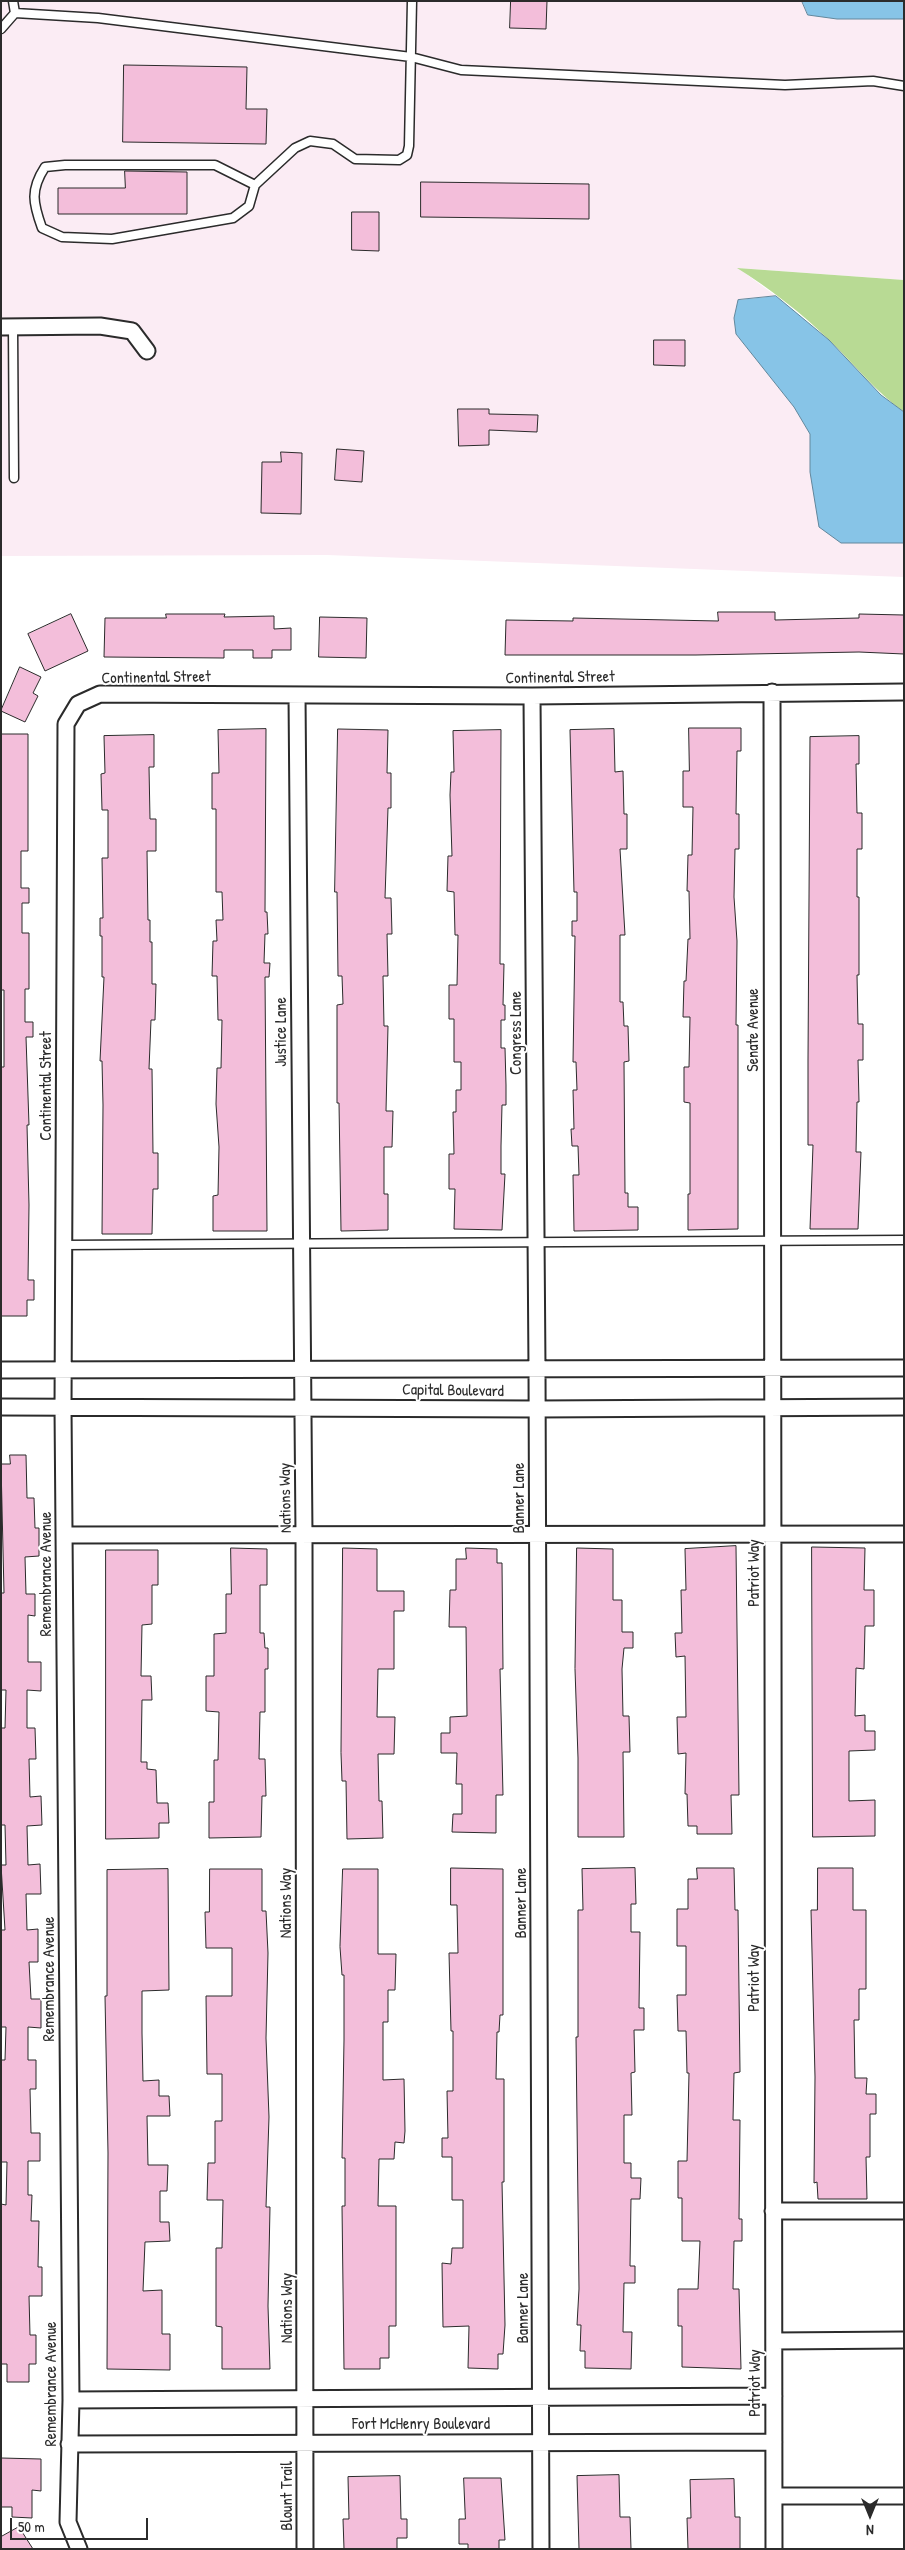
<!DOCTYPE html>
<html>
<head>
<meta charset="utf-8">
<style>
	body { margin:0 }
	#map { position:relative; width:905px; height:2550px; overflow:hidden; background:#fff; font-family:"Patrick Hand",sans-serif }
	canvas { display:block }
	.frame { position:absolute; inset:0; border:2px solid #2b2b2b; pointer-events:none }
	.north { position:absolute; left:845px; top:2490px; width:50px; height:50px; -webkit-text-stroke:4px #fff; paint-order:stroke; rotate:180deg; font-size:14px; font-weight:700; line-height:20px; text-align:center; color:#2b2b2b }
	.north::after { content:''; display:block; margin:auto; width:18px; height:22px; background:#2b2b2b; clip-path:polygon(50% 0,100% 100%,50% 72%,0 100%) }
	.scale { position:absolute; left:10px; top:2518px; width:138px; height:22px; box-sizing:border-box; border:2px solid #2b2b2b; border-top:0; padding-left:6px; font-size:15px; line-height:18px; white-space:nowrap; color:#2b2b2b; -webkit-text-stroke:4px #fff; paint-order:stroke }
</style>
</head>
<body>
<div id="map">
<canvas width="905" height="2550"></canvas>
<div class="frame"></div>
<div class="north">N</div>
<div class="scale">50 m</div>
</div>
<script>
const ctx = document.querySelector('canvas').getContext('2d');
ctx.lineJoin = 'round';
function fillPath(path, color) {
  ctx.fillStyle = color;
  ctx.fill(path, 'evenodd');
}
function stroke(path, color, width, dash) {
  ctx.strokeStyle = color;
  ctx.lineWidth = width;
  ctx.lineCap = dash ? 'butt' : 'round';
  ctx.setLineDash(dash || []);
  ctx.stroke(path);
}
function label(font, color, halo, rows, align = 'center') {
  ctx.font = font + ' "Patrick Hand",sans-serif';
  ctx.lineWidth = 4;
  ctx.setLineDash([]);
  ctx.textBaseline = 'middle';
  ctx.strokeStyle = halo;
  ctx.fillStyle = color;
  for (const [text, x, y, turn = 0] of rows) {
    ctx.save();
    ctx.translate(x, y);
    ctx.rotate((+turn || 0) * Math.PI / 180);
    ctx.textAlign = isNaN(turn) ? turn : align;
    if (halo) ctx.strokeText(text, 0, 0);
    ctx.fillText(text, 0, 0);
    ctx.restore();
  }
}
const built = new Path2D(`
	M1,1H802L809,15L837,19H904V280L738,268L776,296L738,300L734,318L736,334L794,407L810,434V472L841,543H904V577L327,555L1,556Z`);
const green = new Path2D(`
	M737,268L904,280V412C875,391 855,365 830,341C803,314 769,288 737,268Z`);
const water = new Path2D(`
	M802,1H904V19H837L808,15Z
	M776,296L829,340L881,395L904,412V543H841L819,527L810,472V434L794,407L736,334L734,318L738,300Z`);
const building = new Path2D(`
	M511,1H547L546,29L510,28Z
	M124,65L247,67L246,109H267L266,144L123,142Z
	M125,171L187,172V214H58V188H125Z
	M421,182L589,184V219L421,217Z
	M352,212H379V251L352,250Z
	M654,340H685V366L654,365Z
	M458,409H489V414L538,415L537,432L489,430V445L459,446Z
	M337,449L364,451L362,482L335,480Z
	M281,452L302,453L301,514L261,513L262,462H281Z
	M718,612H775V620L859,618V614L904,615V654L859,652L696,655H505L506,620L573,621V618L718,621Z
	M71,614L88,651L45,671L28,634Z
	M166,614H225L224,617L274,616V629L291,628V650H272V658H253V650H224V658L104,657L105,618H166Z
	M320,617L367,618L366,658L319,657Z
	M20,667L41,677L33,693L38,696L25,722L1,711Z
	M689,728H741V751H737L736,814H739V849H735L734,897L737,941L736,1025H738V1229L688,1230V1194H690V1103L684,1102V1067H689L690,1017H683L684,981H686L688,939H690L689,891H687L688,855H692L693,807H683V771H689Z
	M266,729L265,912H267L268,934H265L264,963H270L269,977H265L267,1231H213V1196L218,1195L219,1147L216,1104L217,1068H221L222,1020H218L217,976H212L213,941H217L216,920H223L222,892H216V809H212V773H219L218,730Z
	M338,729L388,730L387,773H391V808H388L385,898H391L392,934H387L388,976H383L384,1026H388L386,1111H393L392,1147H384V1194H388V1230L341,1231L339,1103H337V1005L343,1004L342,976H338L337,892H335Z
	M614,729L615,772L623,771L624,814H627V849H620L625,935H620V1002H623L624,1026H628L629,1061L624,1062L625,1193H628V1207H638V1230L574,1231L573,1175H579L578,1146H572L571,1129H574L573,1090H577L576,1062H573L575,936H572V921H577V892H574L570,730Z
	M501,730L500,964H504L503,1005H505V1020H501V1048H505L506,1085V1105H502L501,1146V1174H505L502,1230L454,1229L455,1189H449V1154H454L453,1112H456V1090H461V1062H454V1019H449V985H457L458,935H455L454,892L447,891L448,856H452L450,795L451,772H454L453,731Z
	M1,734H28V851H21V888H29V903H22V933H29V989H25V1022H33V1037H26L29,1125H27L29,1205L28,1280H34V1300H27V1316H1V1067H4V990H1Z
	M154,735V767H149L150,819H156V851H147L148,920H150V942H152V984H156L155,1020H151L149,1069H152L153,1153H158V1189H153L152,1234H102L103,1105L102,1061H100L104,977H102V936H100V918H103L102,858H108V810H102L101,774L105,773L104,736Z
	M859,736V764H856L857,813H862V849H857V897H859V975H857L858,1024H863V1060H858L859,1102H857L856,1152H861L858,1229H810L813,1145H808V1059L810,737Z
	M10,1455H26L27,1498H34L35,1528H39V1556L25,1557L26,1594H35V1616L28,1615V1662H41V1691L27,1690V1728H35L36,1759H29L30,1797L41,1796L42,1825L27,1826L28,1865L40,1864L41,1894H26L27,1930L38,1929V1962H29L31,1999H41V2028L28,2027V2060H36V2089H30L31,2133H40V2161H28V2195H32L31,2221H39L38,2267H42V2296H29L30,2335H36V2364H29V2382H7V2364H1V2204L6,2205L7,2162H1V2060H5L6,2027H1V1930H5L1,1865H6L5,1825H1V1728H5L6,1690H1V1593H4L1,1464H10Z
	M736,1546L739,1795H731L732,1834H697V1826H688L687,1794H685L686,1753L678,1754L677,1717H686L685,1656L676,1657L675,1633H682L681,1590H686L685,1549Z
	M812,1547L865,1548L864,1590H874V1626H865L864,1669L856,1668L855,1716L865,1715V1731H875V1750L849,1751V1801L875,1800V1836L813,1837Z
	M231,1548L267,1549V1585H260V1633H264L265,1648H268V1669H265V1712H260L259,1759H265L266,1796H262L261,1837L209,1838V1802H214V1760H218L219,1712L206,1711V1676H214V1634L226,1633V1594H231Z
	M343,1548L377,1549V1591H404V1611H394V1669H378L377,1717H395L394,1754H378L379,1801H382L383,1838L347,1839L346,1781H342L341,1753Z
	M466,1548L497,1549V1563H502L503,1669H500L503,1795H496V1833L452,1832L453,1814H462V1784H456L457,1753H441V1733H450V1717L467,1716L466,1627H449L450,1590H456V1559H466Z
	M577,1548L613,1549V1600H622V1632H633V1648H624L622,1669L623,1716H629L630,1752H623L624,1837H578V1758L575,1669Z
	M106,1550H158V1585H152V1624L142,1625L141,1676H151L152,1700H142L141,1762H147V1769L156,1770L157,1803H168L169,1823H159V1838L106,1839Z
	M451,1868L503,1869V2015H500L499,2032H497L496,2079H504V2182H502L505,2325L503,2354H498V2369L468,2368L469,2326L443,2327L442,2263L451,2264L452,2248H463V2200H452V2157H442V2138H448L447,2091H453V2031H451L449,1953H458L457,1905H451Z
	M635,1868L636,1904H631V1932H640L639,2008H644V2030H634L635,2072L631,2073L632,2115H624V2163H631V2178H641L640,2199H631L630,2266H635V2283H624L623,2332H632L631,2369L585,2368V2351H580L581,2325H577L579,2289L576,2037H578V1910H583L582,1869Z
	M697,1868H734L735,1910H738L740,2072L734,2073L733,2120H740L739,2219H742V2241H734L733,2289H739L741,2369L682,2367V2326H678V2289H698L700,2241H682V2198H678V2161H687L689,2073H687L686,2031H678L677,1995H686V1946H677V1909H688V1879H697Z
	M818,1868H853V1910H866V1989H859V2020H854L855,2078H867L866,2094H876V2114H870V2157H866L867,2199H818L817,2182L814,2183L815,2077L811,1910H817Z
	M168,1869L169,1990L142,1991V2033L143,2081L159,2080V2096H169L170,2116H147L148,2165H168L167,2191H160V2222H169L170,2241L145,2242L143,2291L162,2290V2334H170V2370L107,2369L108,2153L105,1996H107V1870Z
	M210,1869H262V1911H266L268,1953L266,2038L269,2117L266,2207H270L268,2306L270,2369H222V2327L216,2326V2248H222L223,2200H207L208,2163H215V2121H222V2074H207L206,1996H232V1948H206L205,1912H209Z
	M343,1869H378V1954H396L395,1990H388V2022H383V2080L404,2079L405,2131L404,2143L395,2142L394,2159H379L378,2206H396V2326H389V2358H380V2369H344L342,2206H345V2158H342L344,2040V1975H342L340,1947Z
	M1,2458L41,2459V2491L32,2490V2518L12,2517V2507H1Z
	M619,2475L620,2517H630L631,2549H579L577,2476Z
	M400,2476L401,2519H407V2538H397V2549H344L343,2519H349L348,2477Z
	M464,2478H501L505,2540H499V2549H468V2544H459V2519H465Z
	M734,2479L735,2517H740V2549H688L687,2518H691L690,2480Z
	M19,2527L33,2549H1V2537Z`);
const lane = new Path2D(`
	M13,1L15,13
	M1,29L15,13L98,18L411,57L461,70L785,85L873,81L904,86
	M255,185L215,165H65L45,167C30,190 33,203 42,228L62,237L112,239L233,218L249,206L255,185L295,148L310,141L333,144L355,159L399,160L407,155L409,146L412,1
	M13,327L14,478
	M64,1245L904,1240`);
const street = new Path2D(`
	M1,327L100,326L132,331L147,351
	M772,692L774,2549
	M297,695L304,1534L305,2549
	M532,696L537,1368L541,2549
	M1,1370L904,1368
	M1,1407L537,1409L904,1407
	M64,1535L904,1534
	M773,2211H904
	M774,2341L904,2340
	M71,2400L774,2396
	M69,2444L774,2442
	M774,2496H904
	M79,2549L68,2522L71,2400L63,1407L66,724L78,704L100,694L532,696L904,692`);
const streetNames = [
	["Continental Street",156,678,-1],
	["Continental Street",560,678,-1],
	["Senate Avenue",754,1030,-90],
	["Justice Lane",282,1032,-90],
	["Congress Lane",517,1033,-90],
	["Continental Street",47,1086,-90],
	["Capital Boulevard",453,1391,1],
	["Nations Way",286,1498,-91],
	["Banner Lane",520,1498,-90],
	["Patriot Way",755,1573,-90],
	["Remembrance Avenue",47,1574,-90],
	["Nations Way",287,1903,-90],
	["Banner Lane",522,1903,-90],
	["Patriot Way",755,1978,-90],
	["Remembrance Avenue",50,1979,-90],
	["Nations Way",288,2308,-90],
	["Banner Lane",524,2308,-90],
	["Patriot Way",756,2383,-90],
	["Remembrance Avenue",52,2384,-90],
	["Fort McHenry Boulevard",421,2425],
	["Blount Trail",288,2496,-90]
];
fillPath(built, '#fbecf4');
fillPath(green, '#b8da94');
fillPath(water, '#87c4e7');
stroke(water, '#62879c', 1);
fillPath(building, '#f3beda');
stroke(building, '#2b2b2b', 1);
stroke(lane, '#2b2b2b', 11);
stroke(street, '#2b2b2b', 19);
stroke(lane, '#fff', 8);
stroke(street, '#fff', 15);
label('16px', '#2b2b2b', '#fff', streetNames);
</script>
</body>
</html>
